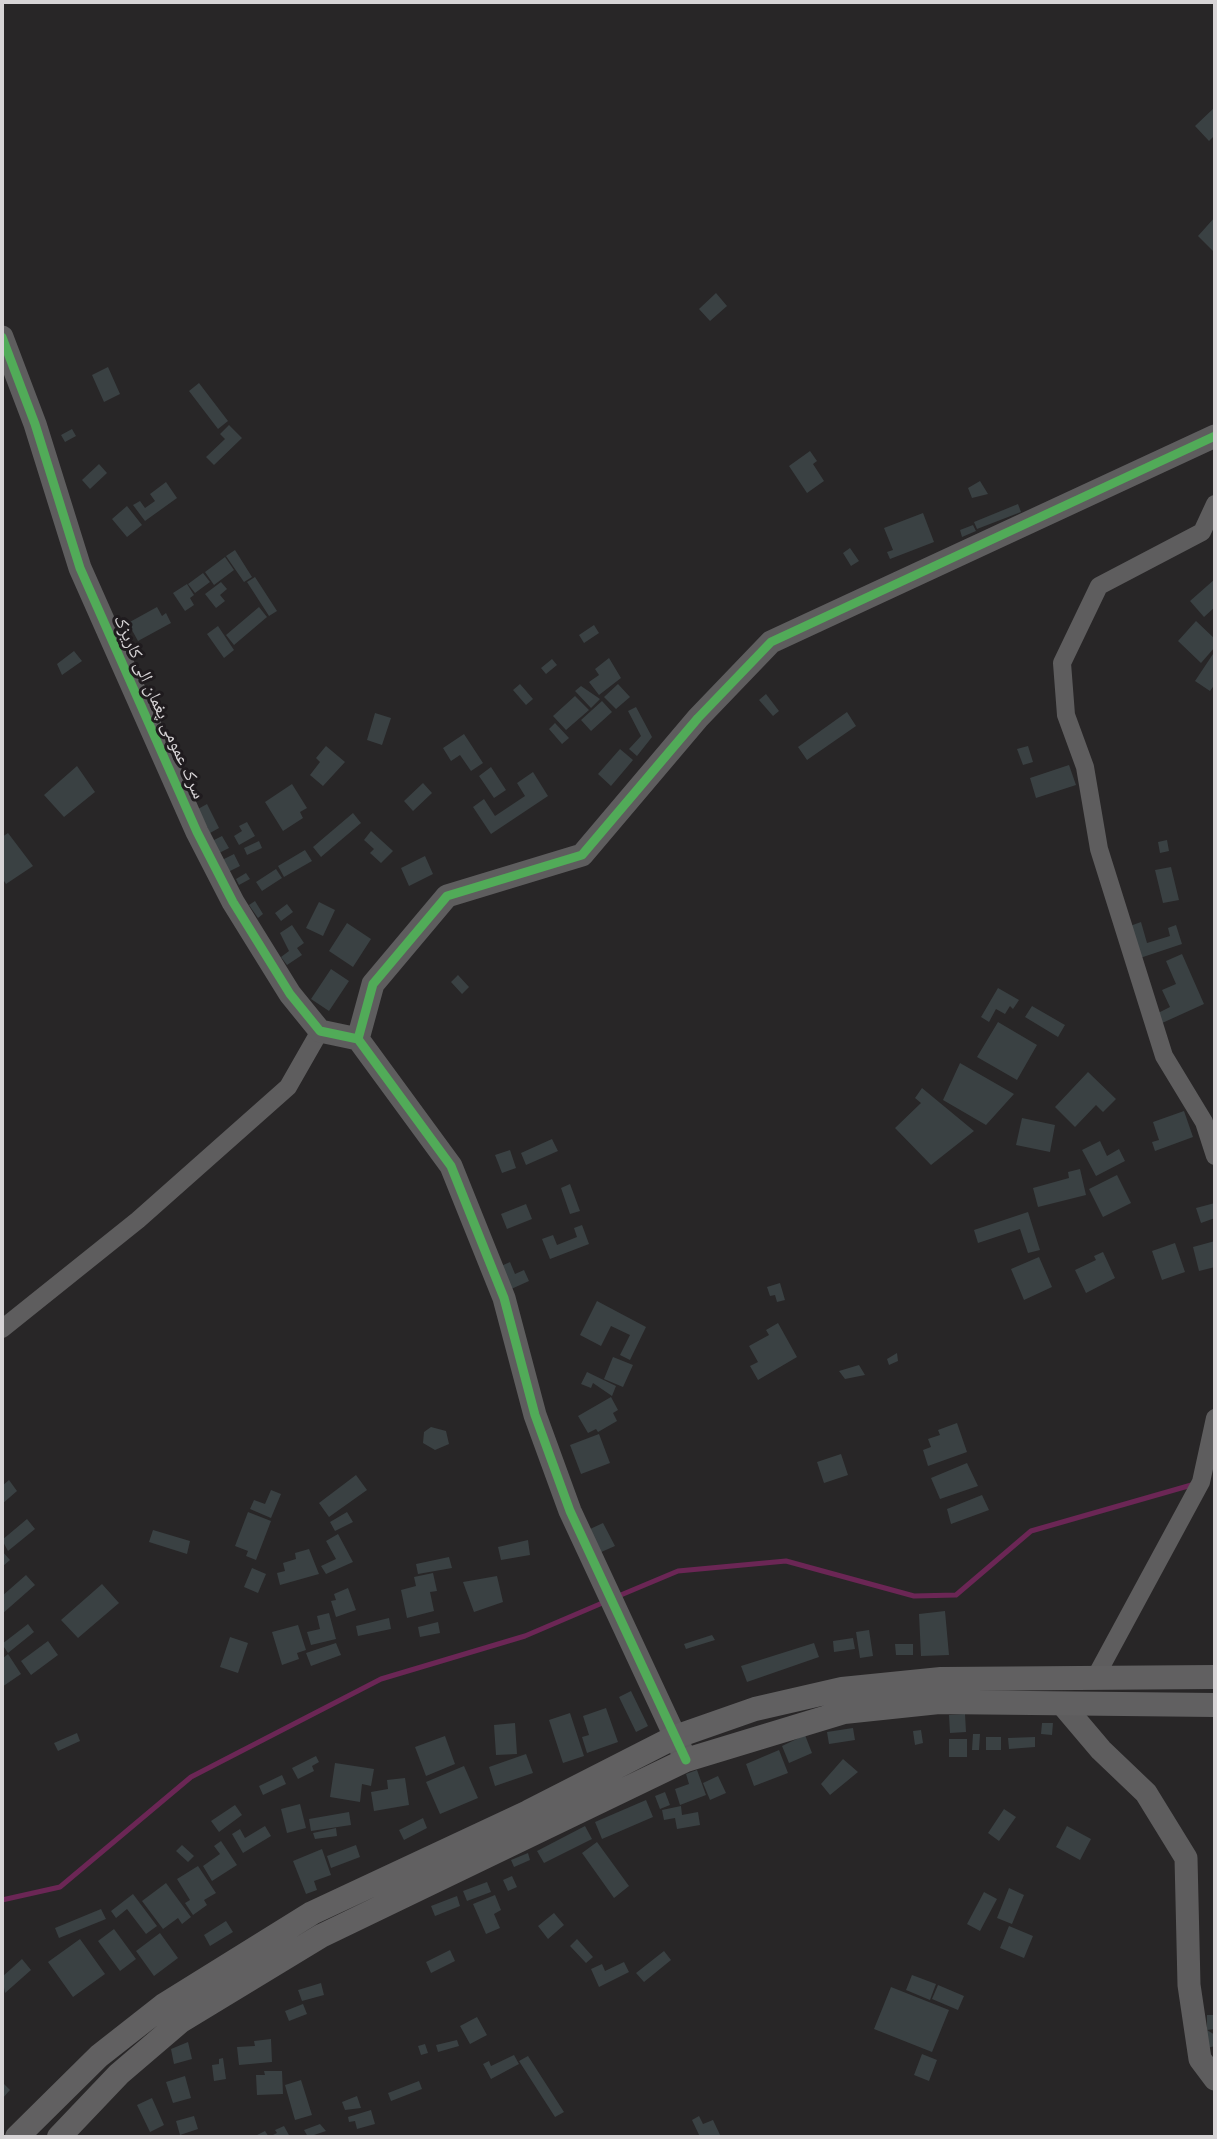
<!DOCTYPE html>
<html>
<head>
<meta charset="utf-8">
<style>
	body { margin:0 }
	#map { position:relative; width:1217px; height:2139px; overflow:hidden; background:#282627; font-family:"PT Sans",sans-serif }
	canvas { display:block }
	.frame { position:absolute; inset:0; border:4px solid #d7d4d6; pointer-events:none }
</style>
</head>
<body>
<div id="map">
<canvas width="1217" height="2139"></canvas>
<div class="frame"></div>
</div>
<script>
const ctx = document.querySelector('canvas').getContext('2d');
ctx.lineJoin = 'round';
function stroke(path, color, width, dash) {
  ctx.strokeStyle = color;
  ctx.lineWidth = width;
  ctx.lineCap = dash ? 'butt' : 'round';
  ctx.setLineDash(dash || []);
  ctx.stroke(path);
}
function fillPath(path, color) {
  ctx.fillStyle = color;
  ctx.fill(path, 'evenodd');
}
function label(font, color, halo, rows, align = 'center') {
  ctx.font = font + ' "PT Sans","Noto Naskh Arabic",sans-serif';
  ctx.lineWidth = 6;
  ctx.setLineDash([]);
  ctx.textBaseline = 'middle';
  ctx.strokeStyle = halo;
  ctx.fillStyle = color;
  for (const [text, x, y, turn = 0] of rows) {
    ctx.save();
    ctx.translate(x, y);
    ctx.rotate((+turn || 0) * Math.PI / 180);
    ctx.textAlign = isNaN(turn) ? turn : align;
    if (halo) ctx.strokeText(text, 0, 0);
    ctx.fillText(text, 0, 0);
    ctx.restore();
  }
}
const stream = new Path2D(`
	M616,1597L678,1571L786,1561L914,1596L956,1595L1031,1531L1195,1484
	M2,1900L60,1887L191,1777L381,1679L525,1636L607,1601`);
const building = new Path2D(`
	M1215,107V135L1209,141L1195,126Z
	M1215,217V253L1198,236Z
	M716,293L727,306L710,321L699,309Z
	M108,367L120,394L104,402L92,375Z
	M199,383L228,421L218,429L189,391Z
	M229,425L242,438L214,465L206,457L225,439L220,434Z
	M72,429L76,436L65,442L61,435Z
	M810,451L817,461L813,464L824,481L807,493L789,466Z
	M99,464L107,473L90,489L82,480Z
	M980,481L988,494L972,498L968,488Z
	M166,482L177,498L145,521L133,505L140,501L145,508L155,501L150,494Z
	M1018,504L1021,512L977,529L974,522Z
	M127,506L142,525L127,537L112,519Z
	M923,513L934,542L890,559L887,552L893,550L884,528Z
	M973,525L976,531L962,537L960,530Z
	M850,548L859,561L851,566L843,553Z
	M235,550L252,577L244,582L226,556Z
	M225,557L234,570L214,585L205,572Z
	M203,573L210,582L195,593L188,584Z
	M255,577L277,611L269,616L247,582Z
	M1215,579V607L1204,617L1190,601Z
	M221,582L227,589L220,595L225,601L216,608L205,594Z
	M187,584L194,595L190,598L194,605L185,611L173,593Z
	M157,607L162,616L166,613L171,623L138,641L128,623Z
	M259,607L267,617L234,645L226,635Z
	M1196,621L1215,639V647L1201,663L1178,641Z
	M594,625L599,633L584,643L579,635Z
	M218,626L234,650L224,658L207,634Z
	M74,651L82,661L62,675L57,664Z
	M1215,651V684L1210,691L1195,681Z
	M609,658L621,678L599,695L589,682L599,675L595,669Z
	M552,659L557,665L546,674L541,668Z
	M520,684L533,699L526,705L513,690Z
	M618,684L630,697L616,709L604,697Z
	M581,686L600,699L591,708L575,691Z
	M766,694L779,711L773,716L759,700Z
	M575,696L589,710L566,730L553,716Z
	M602,701L612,712L591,731L581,720Z
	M636,707L652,737L637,756L629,749L641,736L628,711Z
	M847,712L856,726L807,760L798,747Z
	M375,713L391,718L382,745L367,740Z
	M555,723L569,738L562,744L549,729Z
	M464,734L483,763L471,771L460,755L451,761L443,748Z
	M326,746L345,762L323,786L310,775L320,762L316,758Z
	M1028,746L1033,762L1023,765L1017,749Z
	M620,749L633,760L611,786L598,774Z
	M1069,765L1076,785L1036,798L1030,778Z
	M77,766L95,792L64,817L44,795Z
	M491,767L506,790L494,798L479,776Z
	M533,772L548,796L491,834L473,807L484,799L495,816L525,796L517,783Z
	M423,783L432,793L413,811L404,801Z
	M292,784L307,808L300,812L303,818L283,831L265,802Z
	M207,804L219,828L210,833L198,809Z
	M353,813L361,823L321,857L313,847Z
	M247,822L255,836L239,845L234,836L242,831L239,826Z
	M371,831L393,851L381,863L370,853L374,849L364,840Z
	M8,833L33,866L6,884L2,878V837Z
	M222,836L229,848L219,853L212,841Z
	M1167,840L1169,851L1160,853L1158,842Z
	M259,841L262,848L247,855L244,848Z
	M305,850L312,861L284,877L278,866Z
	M234,854L240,866L228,872L222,860Z
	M425,856L433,874L409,886L401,868Z
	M1171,867L1179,900L1163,903L1155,870Z
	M276,869L282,878L262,891L256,882Z
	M246,873L250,879L239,885L236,879Z
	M255,901L263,914L258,918L249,905Z
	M319,902L335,910L323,936L306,928Z
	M287,904L293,912L281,921L275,913Z
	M1141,922L1147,943L1170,936L1168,928L1176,925L1182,944L1140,958L1130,926Z
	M347,923L371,939L353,967L329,951Z
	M292,925L304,943L297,948L302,955L287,965L281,957L289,951L280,933Z
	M1182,954L1204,1004L1160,1024L1156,1014L1170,1007L1162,990L1176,984L1166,961Z
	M331,969L349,981L329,1011L311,999Z
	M458,975L469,987L462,994L451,982Z
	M998,988L1019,1000L1013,1009L1010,1006L1005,1014L996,1009L989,1022L981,1017Z
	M1032,1006L1065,1025L1058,1037L1025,1017Z
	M998,1022L1037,1045L1017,1080L977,1057Z
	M960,1063L1014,1094L986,1125L943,1100Z
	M1088,1072L1116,1099L1103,1112L1096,1105L1075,1127L1055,1107Z
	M922,1088L974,1131L931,1165L895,1128L921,1103L915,1098Z
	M1184,1111L1193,1137L1155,1151L1152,1142L1159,1140L1153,1122Z
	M1022,1118L1055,1125L1050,1152L1016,1145Z
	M552,1139L558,1151L526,1165L521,1153Z
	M1100,1141L1107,1156L1119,1149L1125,1161L1096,1176L1082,1150Z
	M510,1150L516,1168L502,1173L495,1155Z
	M1080,1169L1086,1195L1038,1207L1033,1188L1069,1178L1068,1172Z
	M1117,1175L1131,1203L1103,1217L1089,1189Z
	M570,1184L580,1211L570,1214L561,1188Z
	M1215,1203V1218L1201,1223L1196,1208Z
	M526,1204L532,1219L507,1229L501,1214Z
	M1028,1212L1040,1250L1028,1253L1020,1229L978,1243L974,1230Z
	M582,1225L589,1244L550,1259L542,1239L553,1235L557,1245L577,1237L574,1228Z
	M1215,1241V1267L1199,1271L1193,1247Z
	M1175,1243L1185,1272L1162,1280L1152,1251Z
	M1103,1252L1115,1278L1086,1293L1075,1270L1096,1260L1094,1256Z
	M1039,1257L1052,1287L1024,1300L1011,1269Z
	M510,1262L515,1274L524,1270L529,1281L509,1290L499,1267Z
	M780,1283L785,1300L777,1302L775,1295L770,1296L767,1287Z
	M597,1301L646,1327L630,1360L620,1355L630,1335L611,1326L601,1346L580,1335Z
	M778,1323L797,1357L758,1380L750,1366L758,1362L749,1346L769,1335L766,1330Z
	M897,1353L898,1361L889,1365L887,1359Z
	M613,1357L633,1365L623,1387L604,1379Z
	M859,1365L865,1375L845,1379L839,1371Z
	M587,1372L616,1386L612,1396L593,1383L591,1388L581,1384Z
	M611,1397L618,1410L613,1413L617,1421L598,1432L596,1429L588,1433L578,1416Z
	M957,1423L967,1452L928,1466L923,1450L931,1447L928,1439L940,1435L938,1430Z
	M431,1427L446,1431L449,1444L435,1450L423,1443L424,1432Z
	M599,1434L610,1463L581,1474L570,1445Z
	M841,1454L848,1475L824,1483L817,1462Z
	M967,1463L978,1486L940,1499L931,1478Z
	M356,1475L367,1490L329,1517L319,1503Z
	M9,1480L17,1491L2,1504V1486Z
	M271,1490L281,1494L271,1518L250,1509L254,1500L265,1504Z
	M982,1495L989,1510L951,1524L947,1509Z
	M248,1512L271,1521L256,1560L246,1556L248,1551L235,1546Z
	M347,1512L353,1522L335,1531L330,1522Z
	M27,1519L35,1529L8,1551L2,1540Z
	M603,1523L615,1546L599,1553L588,1530Z
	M153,1530L190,1541L187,1554L149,1542Z
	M338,1534L353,1562L326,1574L321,1566L336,1559L326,1541Z
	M528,1540L530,1555L501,1560L498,1547Z
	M309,1549L319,1574L280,1585L277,1573L285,1571L283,1563L296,1559L295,1553Z
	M2,1551L10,1560L2,1567Z
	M449,1557L452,1568L418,1574L416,1564Z
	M252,1568L266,1574L258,1593L244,1587Z
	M433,1573L437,1591L430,1592L434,1611L407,1618L401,1590L416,1586L414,1577Z
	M26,1575L35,1585L2,1614V1596Z
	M497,1576L503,1602L474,1612L463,1582Z
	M102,1584L119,1603L78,1638L61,1620Z
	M348,1588L356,1610L336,1617L331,1601L336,1600L334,1594Z
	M945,1611L949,1655L921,1656L919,1614Z
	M329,1613L336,1639L311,1645L307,1632L320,1629L317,1616Z
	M389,1618L391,1629L358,1636L356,1626Z
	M438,1622L440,1633L420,1637L418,1627Z
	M28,1624L34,1632L8,1653L2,1644Z
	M298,1625L306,1650L297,1653L299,1659L282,1665L272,1632Z
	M869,1630L873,1656L860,1658L856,1632Z
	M712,1635L715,1640L686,1649L684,1644Z
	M230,1637L248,1643L238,1673L220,1667Z
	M853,1638L855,1649L834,1652L833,1641Z
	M48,1641L58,1655L31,1675L21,1661Z
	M336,1643L341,1655L311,1666L306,1653Z
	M814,1643L819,1657L747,1682L741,1666Z
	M895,1644H913V1655H896Z
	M8,1654L21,1674L2,1687V1659Z
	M631,1691L648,1726L636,1732L619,1697Z
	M606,1708L618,1742L587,1753L582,1737L589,1735L583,1716Z
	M570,1713L584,1756L563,1763L549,1720Z
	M965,1714L966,1732L950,1733L949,1715Z
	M515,1723L517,1754L496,1755L494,1725Z
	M1042,1723H1053L1052,1735L1041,1734Z
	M853,1728L855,1740L829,1744L827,1732Z
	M921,1730L923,1743L915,1745L913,1731Z
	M77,1733L80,1741L58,1751L54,1743Z
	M973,1734H980L979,1750H972Z
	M805,1735L812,1753L789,1763L782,1746Z
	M445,1736L455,1764L426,1776L415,1747Z
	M986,1737H1001V1750H986Z
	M1035,1737V1747L1009,1749L1008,1738Z
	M949,1739H967V1757H949Z
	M779,1750L788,1773L754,1786L746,1764Z
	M526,1754L533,1773L495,1786L489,1767Z
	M316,1756L319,1762L312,1766L314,1771L298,1779L292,1768Z
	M843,1759L858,1772L830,1795L821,1784Z
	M335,1763L374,1769L371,1786L362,1784L360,1802L330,1797Z
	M464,1766L478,1798L440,1814L426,1782Z
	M697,1770L706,1795L680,1805L675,1789L689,1784L686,1774Z
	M282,1775L286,1784L263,1795L259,1786Z
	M718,1776L726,1793L710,1800L703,1783Z
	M405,1778L409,1805L374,1811L371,1792L388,1789L387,1780Z
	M665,1792L670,1805L660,1809L655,1796Z
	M646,1800L653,1817L602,1839L595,1822Z
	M300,1804L306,1828L287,1833L281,1809Z
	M235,1805L242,1815L219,1832L211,1821Z
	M681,1806L682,1815L698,1812L700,1825L677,1829L675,1818L664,1820L662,1810Z
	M1004,1809L1016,1817L999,1841L988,1833Z
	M349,1812L351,1825L311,1831L309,1819Z
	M423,1818L427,1828L404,1840L399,1830Z
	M265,1826L271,1836L243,1853L232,1834L240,1829L245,1838Z
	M585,1826L592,1839L544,1863L537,1851Z
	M1067,1826L1091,1839L1080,1860L1056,1847Z
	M336,1828L337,1836L315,1839L313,1833Z
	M221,1841L237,1865L212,1881L203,1866L220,1854L214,1846Z
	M597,1842L629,1886L614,1898L582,1853Z
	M182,1845L194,1856L188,1862L176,1851Z
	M356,1845L360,1857L331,1868L327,1856Z
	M322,1849L331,1875L314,1881L317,1890L306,1894L293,1861Z
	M528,1853L530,1860L514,1867L511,1860Z
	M198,1866L216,1893L204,1900L207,1905L193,1915L185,1903L190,1900L177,1879Z
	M512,1876L517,1887L508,1891L503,1880Z
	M487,1882L491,1892L467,1901L463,1891Z
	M166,1883L191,1917L182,1924L178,1918L163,1929L142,1901Z
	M1009,1888L1024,1895L1012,1924L997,1918Z
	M984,1892L997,1899L980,1931L967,1924Z
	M133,1894L157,1926L146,1934L127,1909L116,1918L111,1911Z
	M495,1895L501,1910L494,1914L500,1928L486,1934L473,1904Z
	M457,1896L460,1906L435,1916L431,1906Z
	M101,1909L106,1919L59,1938L55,1928Z
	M554,1913L564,1925L548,1939L538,1926Z
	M226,1921L233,1932L210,1946L204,1935Z
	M1009,1926L1033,1936L1024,1958L1000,1948Z
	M114,1929L136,1959L120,1971L98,1941Z
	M160,1933L178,1958L154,1976L136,1951Z
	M80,1939L105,1974L73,1997L48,1962Z
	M577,1939L593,1957L586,1963L570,1946Z
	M450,1950L455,1961L431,1973L426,1962Z
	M664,1951L671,1960L644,1982L636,1973Z
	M22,1959L31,1970L5,1993L2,1977Z
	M624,1962L629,1972L599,1987L591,1969L602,1964L605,1971Z
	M912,1975L936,1984L930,2000L906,1990Z
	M321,1983L324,1995L302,2001L298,1990Z
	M938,1985L964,1996L958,2010L932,1999Z
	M891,1987L949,2010L932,2052L874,2029Z
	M303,2004L307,2014L289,2021L285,2011Z
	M1207,2015H1215V2029L1207,2030Z
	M477,2017L487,2035L470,2044L460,2026Z
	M1207,2030L1215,2035V2046L1207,2048Z
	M271,2039L272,2062L239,2065L237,2047L255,2046L254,2041Z
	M457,2040L459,2046L438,2052L436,2045Z
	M188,2042L192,2059L174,2064L171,2049Z
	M425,2044L428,2053L421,2055L418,2046Z
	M922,2054L937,2060L929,2081L914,2075Z
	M514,2055L519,2064L491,2079L483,2064L489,2061L491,2066Z
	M528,2056L564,2112L555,2117L519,2061Z
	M223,2058L226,2079L214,2081L212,2065L219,2064V2059Z
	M264,2071H282L283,2094L257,2095L256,2075H265Z
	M185,2076L191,2098L173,2103L166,2082Z
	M301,2080L312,2115L295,2120L285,2085Z
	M419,2081L422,2089L391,2101L388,2093Z
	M2,2082L10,2090L2,2099Z
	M357,2096L361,2108L345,2110L342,2102Z
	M152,2098L164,2125L150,2132L137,2105Z
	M371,2110L375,2124L357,2129L355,2121L349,2122L348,2117Z
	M194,2116L198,2129L180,2135L176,2121Z
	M699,2116L703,2124L713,2120L721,2137H700L692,2120Z
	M320,2124L326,2131L308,2137L304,2130Z
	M284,2126L290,2137H269L277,2133L275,2130Z
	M265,2131L269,2137H253Z`);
const minor = new Path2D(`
	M1215,504L1202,532L1099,586L1062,663L1066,715L1085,767L1099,849L1164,1056L1204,1122L1215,1156
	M2,1329L138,1220L288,1087L320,1031
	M1096,1676L1201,1482L1215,1418`);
const tertiary = new Path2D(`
	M2,337L35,424L80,568L197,832L233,902L290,994L320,1031L358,1039
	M1062,1704L1101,1750L1146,1793L1186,1858L1189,1985L1200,2059L1215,2079
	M686,1760L570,1511L535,1415L504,1298L451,1166L358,1039L373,984L447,896L582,855L698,718L771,642L1215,436`);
const secondary = new Path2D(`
	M17,2137L99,2056L164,2005L312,1913L528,1812L675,1737L755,1709L842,1689L941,1679L1215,1677
	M59,2137L119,2074L181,2021L321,1936L686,1760L844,1712L939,1702L1215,1705`);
const cycleway = new Path2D(`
	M2,337L35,424L80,568L197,832L233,902L290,994L320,1031L358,1039
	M686,1760L570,1511L535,1415L504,1298L451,1166L358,1039L373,984L447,896L582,855L698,718L771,642L1215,436`);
const streetNames = [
	["سرک عمومی پغمان الی کاریزک",159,707,66]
];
stroke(stream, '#6b2655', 5);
fillPath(building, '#3a4143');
stroke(minor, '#5e5d5e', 18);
stroke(tertiary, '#5e5d5e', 23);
stroke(secondary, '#616061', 24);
stroke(cycleway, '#51ab58', 9);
label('18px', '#d7d4d6', '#1f1b1e', streetNames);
</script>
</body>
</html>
